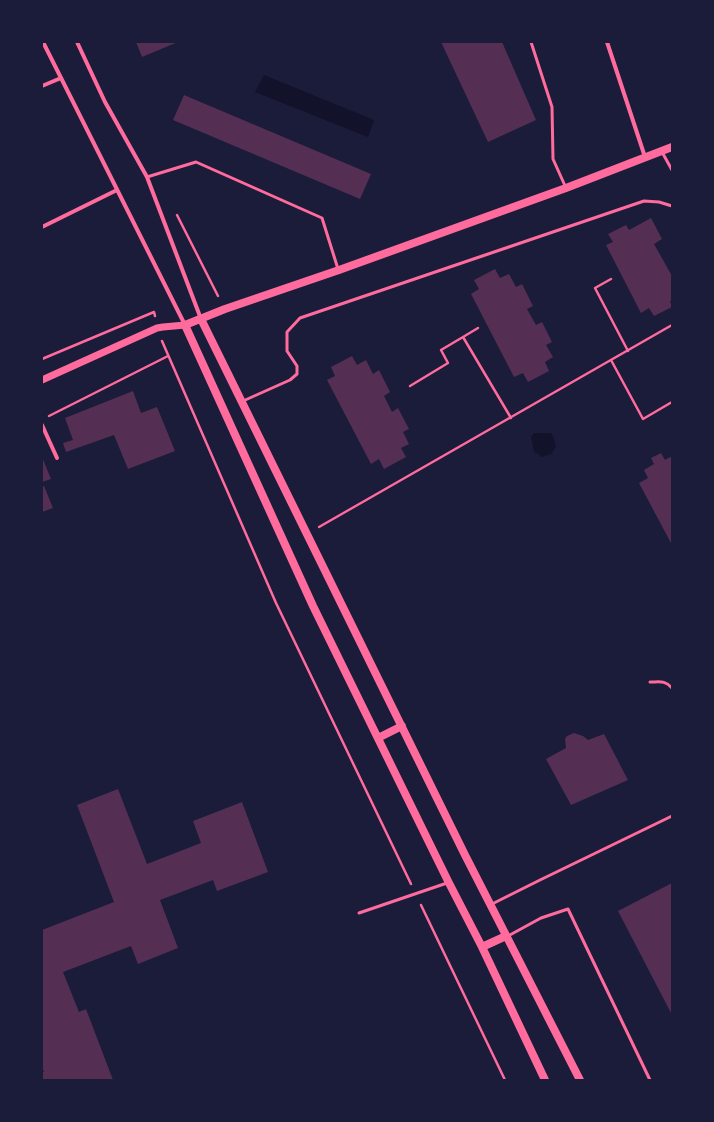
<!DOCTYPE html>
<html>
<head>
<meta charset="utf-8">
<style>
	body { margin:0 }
	#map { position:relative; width:714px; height:1122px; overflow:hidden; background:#1b1b3a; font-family:"IBM Plex Sans",sans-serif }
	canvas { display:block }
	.frame { position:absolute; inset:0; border:43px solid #1b1b3a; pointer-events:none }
</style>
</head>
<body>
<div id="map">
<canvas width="714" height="1122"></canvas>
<div class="frame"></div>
</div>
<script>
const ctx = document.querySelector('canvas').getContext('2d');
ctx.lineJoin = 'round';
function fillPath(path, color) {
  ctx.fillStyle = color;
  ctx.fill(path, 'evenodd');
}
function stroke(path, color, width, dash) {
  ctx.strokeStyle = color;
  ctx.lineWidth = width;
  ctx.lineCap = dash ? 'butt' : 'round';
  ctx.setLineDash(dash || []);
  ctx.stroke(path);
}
const water = new Path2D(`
	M264,75L374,120L368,137L255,92Z
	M534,433H551L553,436L556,446L551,454L542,457L534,451L531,437Z`);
const building = new Path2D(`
	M136,42H178L142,57Z
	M441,42H502L536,120L488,142Z
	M184,95L371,174L360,199L173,120Z
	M651,218L662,239L654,244L672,276V300L670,301L672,307L654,316L649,308L641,313L606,245L613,242L608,234L626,225L629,230Z
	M495,269L500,278L509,274L516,287L522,284L533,306L527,309L536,325L542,322L552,342L546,345L553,357L545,362L549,371L528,382L523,373L514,377L471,294L479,289L474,280Z
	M352,356L357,365L366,360L373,374L379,370L390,392L384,396L392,412L398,408L409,429L403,432L409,444L401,448L406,457L384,469L379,459L371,464L327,380L335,376L331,367Z
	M133,391L141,413L157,407L175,451L128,469L114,435L66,452L63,443L73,440L65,418Z
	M661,453L665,460L672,456V545L639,483L648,478L644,470L654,464L651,458Z
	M42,457L51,479L42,482Z
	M44,486L53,508L42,512V487Z
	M574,733L583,736L588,740L604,734L628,780L571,805L546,759L566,748L565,739L567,736Z
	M118,789L147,864L201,843L193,821L242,802L268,872L217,891L213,880L160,900L178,948L138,964L131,946L63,972L79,1012L86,1009L113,1080H42V1072H44L42,1067V930L114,902L77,805Z
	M672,883V1015L618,911Z`);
const path = new Path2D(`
	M177,215L218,296
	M611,279L595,288L628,351
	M478,328L463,337L511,418
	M162,341L276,603L411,884
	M42,359L154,312L155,316
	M611,360L643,419L672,402
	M410,386L448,363L441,350L463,337
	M49,416L168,356
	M319,527L672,325
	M421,905L505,1080`);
const service = new Path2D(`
	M531,42L552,107L553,159L566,188
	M662,152L672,170
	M147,177L196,162L322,218L338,269
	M243,401L290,380L297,374V366L287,351V332L300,318L644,201L659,202L672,206
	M650,682C660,682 665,680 672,688
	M492,904L540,880L672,816
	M359,913L447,883
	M508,936L541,918L568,909L650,1080`);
const minor = new Path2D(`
	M43,42L185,325
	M77,42L105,102L147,177L201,319
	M607,42L645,157
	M42,86L61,78
	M42,227L117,190
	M42,425L57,458`);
const tertiary = new Path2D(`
	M42,380L157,328L163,327L185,325`);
const secondary = new Path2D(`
	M201,319L465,855L580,1080
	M378,738L402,726
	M482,947L506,936
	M545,1080L482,947L449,883L313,606L185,325L225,309L339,270L566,188L672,147`);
fillPath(water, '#12122b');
fillPath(building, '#542f53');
stroke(path, '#ff6b9d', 2.5);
stroke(service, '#ff6b9d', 3);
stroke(minor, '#ff6b9d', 4);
stroke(tertiary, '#ff6b9d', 7);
stroke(secondary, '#ff6b9d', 8);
</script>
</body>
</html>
